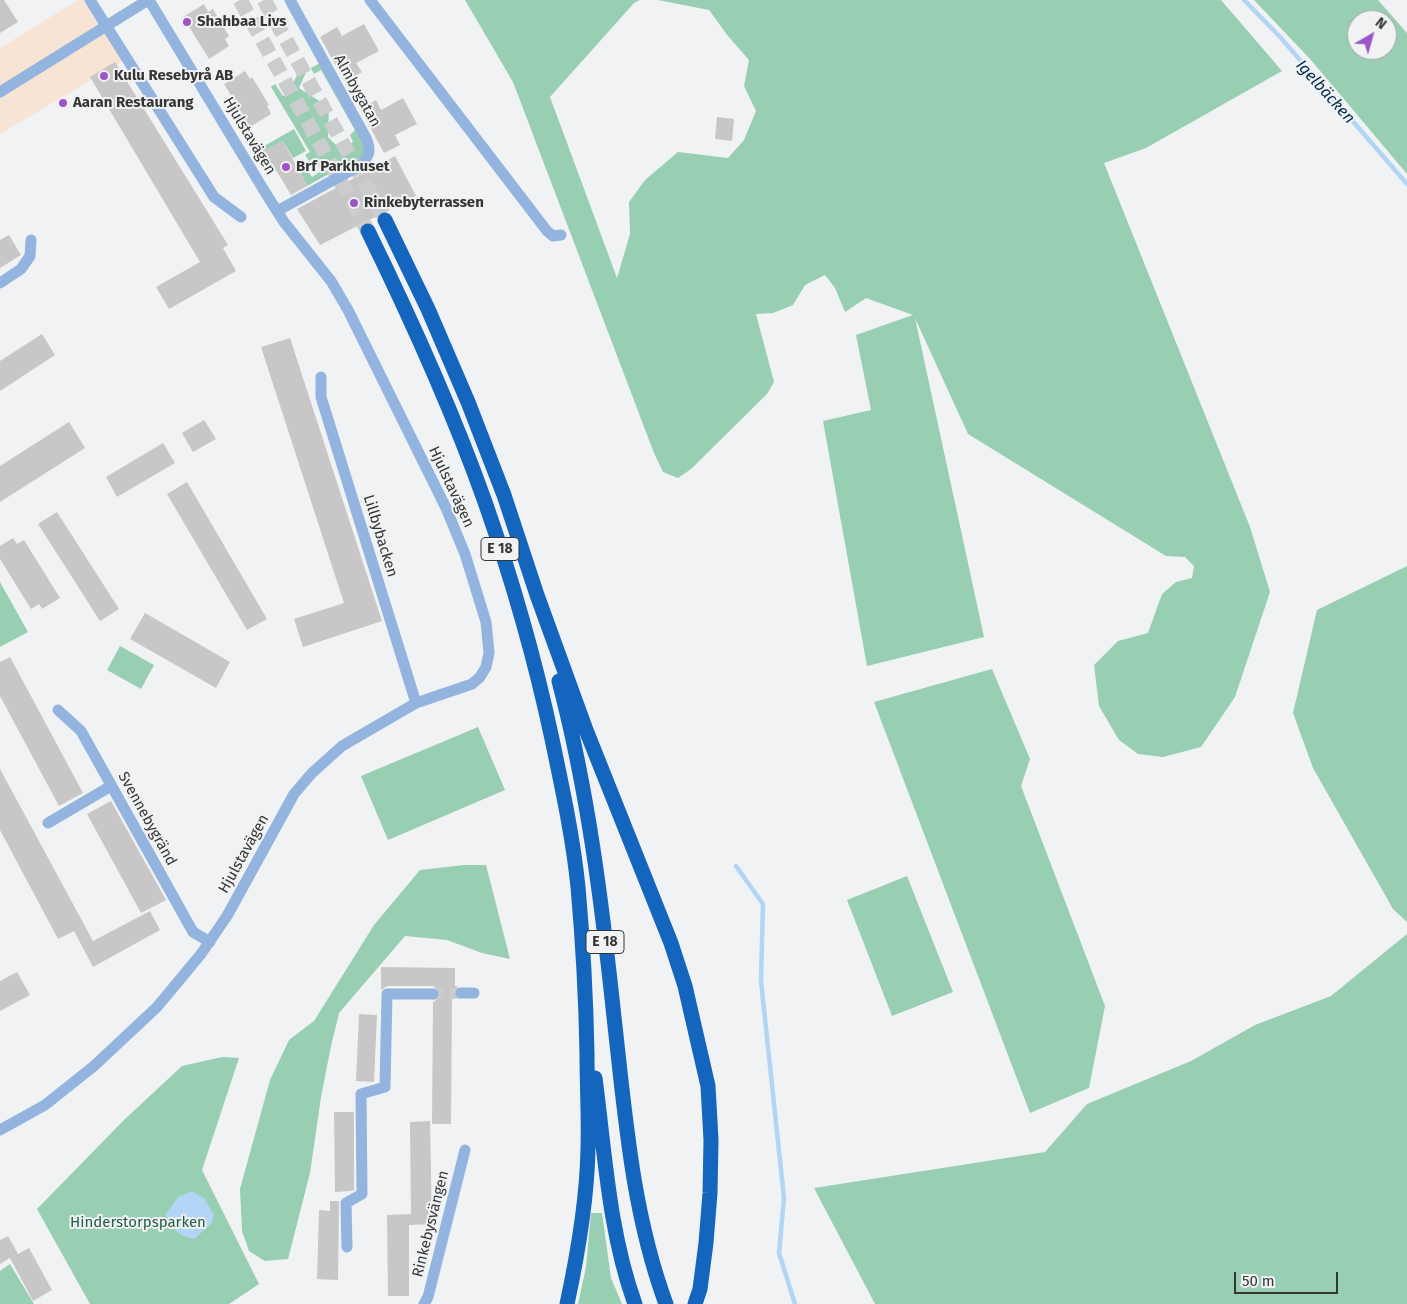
<!DOCTYPE html>
<html>
<head>
<meta charset="utf-8">
<style>
	body { margin:0 }
	#map { position:relative; width:1407px; height:1304px; overflow:hidden; background:#f1f2f4; font-family:"Fira Sans",sans-serif }
	canvas { display:block }
	.north { position:absolute; left:1347px; top:10px; width:50px; height:50px; box-sizing:border-box; background:#f1f2f4; border:1px solid #a5a6a8; border-radius:50%; rotate:38deg; font-size:14px; font-weight:700; line-height:20px; text-align:center; color:#343535 }
	.north::after { content:''; display:block; margin:auto; width:18px; height:22px; background:#9e54c7; clip-path:polygon(50% 0,100% 100%,50% 72%,0 100%) }
	.scale { position:absolute; left:1234px; top:1272px; width:104px; height:22px; box-sizing:border-box; border:2px solid #343535; border-top:0; padding-left:6px; font-size:15px; line-height:18px; white-space:nowrap; color:#343535; -webkit-text-stroke:4px #f1f2f4; paint-order:stroke }
</style>
</head>
<body>
<div id="map">
<canvas width="1407" height="1304"></canvas>
<div class="north">N</div>
<div class="scale">50 m</div>
</div>
<script>
const ctx = document.querySelector('canvas').getContext('2d');
ctx.lineJoin = 'round';
function fillPath(path, color) {
  ctx.fillStyle = color;
  ctx.fill(path, 'evenodd');
}
function stroke(path, color, width, dash) {
  ctx.strokeStyle = color;
  ctx.lineWidth = width;
  ctx.lineCap = dash ? 'butt' : 'round';
  ctx.setLineDash(dash || []);
  ctx.stroke(path);
}
function label(font, color, halo, rows, align = 'center') {
  ctx.font = font + ' "Fira Sans",sans-serif';
  ctx.lineWidth = 4;
  ctx.setLineDash([]);
  ctx.textBaseline = 'middle';
  ctx.strokeStyle = halo;
  ctx.fillStyle = color;
  for (const [text, x, y, turn = 0] of rows) {
    ctx.save();
    ctx.translate(x, y);
    ctx.rotate((+turn || 0) * Math.PI / 180);
    ctx.textAlign = isNaN(turn) ? turn : align;
    if (halo) ctx.strokeText(text, 0, 0);
    ctx.fillText(text, 0, 0);
    ctx.restore();
  }
}
const commercial = new Path2D(`
	M78,0H85L123,61L0,134V48Z`);
const green = new Path2D(`
	M465,0H640L634,3L550,97L617,278L630,234L629,202L645,180L678,152L728,158L744,140L756,111L744,86L749,60L728,36L709,10L658,0H1221L1282,71L1146,148L1104,163L1250,527L1270,592L1235,697L1201,747L1163,757L1138,754L1119,740L1099,706L1094,665L1118,641L1148,633L1162,594L1176,582L1192,578L1194,566L1185,557L1166,556L968,434L915,318L984,637L867,666L823,421L871,410L856,335L913,315L866,298L845,312L835,288L825,275L805,285L793,305L773,313L756,314L774,382L767,394L691,469L678,478L663,472L654,453L513,82Z
	M1254,0H1378L1407,33V174L1311,60ZM1357,20H1387V50H1357Z
	M322,62L355,122L366,150L358,160L325,176L307,186L296,164L302,161L312,177L321,171L314,158L309,161L305,155L310,152L271,87L275,84L283,96L288,95L300,68L307,70L299,88L329,107L328,137L336,145L345,147L353,142L350,135L355,130L321,70L314,74L311,68Z
	M294,129L306,151L293,158L283,141L265,150L277,170L273,172L259,149Z
	M1407,566V922L1393,909L1313,768L1293,713L1317,610Z
	M0,582L28,632L0,647Z
	M120,646L154,665L141,689L107,670Z
	M992,669L1030,759L1021,786L1105,1006L1089,1088L1030,1113L874,702Z
	M478,727L505,790L388,840L361,776Z
	M464,865H486L510,959L482,953L447,940L405,936L339,1013L331,1046L321,1097L310,1173L288,1259L265,1261L249,1251L242,1231L240,1189L270,1080L289,1040L314,1021L374,925L420,870Z
	M907,876L953,992L892,1016L847,900Z
	M1407,934V1304H875L814,1188L1045,1152L1087,1104L1191,1061L1255,1025L1331,996Z
	M222,1057L239,1058L202,1170L259,1284L229,1304H90L37,1209L124,1120L182,1066Z
	M591,1213H602L611,1278L622,1304H578L586,1267Z
	M10,1264L34,1304H0V1271Z`);
const water = new Path2D(`
	M192,1191L205,1199L214,1215L211,1224L194,1239C178,1236 172,1229 165,1215L178,1197Z`);
const stream = new Path2D(`
	M1244,0L1281,38L1407,184
	M736,866L763,904L761,981L784,1198L779,1253L795,1304`);
const building = new Path2D(`
	M0,0H4L18,22L0,33Z
	M204,4L208,12L213,9L229,36L225,39L229,46L209,59L183,17Z
	M364,24L379,51L356,63L362,72L345,82L320,37L337,27L342,36Z
	M115,62L228,245L223,248L236,271L169,309L156,287L200,262L90,77Z
	M245,71L250,79L252,77L269,105L267,106L271,114L250,127L224,84Z
	M403,98L417,124L395,135L400,145L384,153L360,109L376,100L381,110Z
	M717,117L734,119L732,141L715,139Z
	M283,141L307,186L291,195L264,150Z
	M395,156L416,196L387,211L381,212L377,216L320,245L297,209Z
	M9,235L21,255L0,268V240Z
	M42,334L55,355L0,391V361Z
	M290,338L382,621L303,647L294,619L344,603L261,347Z
	M204,420L216,439L193,452L182,433Z
	M69,422L85,448L0,502V466Z
	M163,443L175,463L117,497L106,477Z
	M187,482L267,619L247,630L167,494Z
	M57,512L119,609L100,621L38,524Z
	M13,538L17,544L24,540L60,598L42,609L39,604L31,609L0,559V546Z
	M145,613L230,662L216,688L130,639Z
	M10,657L83,793L59,806L0,696V662Z
	M0,769L93,941L150,911L160,930L93,967L74,931L58,939L0,830Z
	M111,801L166,900L141,913L87,814Z
	M381,967L455,968V986H458L454,990L455,997H452L451,1124H432L433,1002L439,998L440,991L433,986H387L381,990Z
	M17,972L30,995L0,1011V981Z
	M359,1014L377,1015L374,1082L356,1081Z
	M334,1112H354V1190L351,1191L335,1192Z
	M430,1121L432,1224L409,1225V1296H388L387,1215L411,1214L410,1122Z
	M330,1201H339L338,1280L317,1279L319,1210L330,1211Z
	M8,1236L18,1254L29,1248L52,1290L33,1301L10,1258L0,1264V1240Z`);
const streetTunnel = new Path2D(`
	M433,994L461,993`);
const highwayTunnel = new Path2D(`
	M240,0L368,231
	M264,0L385,220`);
const street = new Path2D(`
	M90,0L214,197L241,217
	M370,0L547,231L553,236L561,235
	M0,92L148,0
	M277,211L361,165C370,155 371,150 366,138L290,0
	M0,283L21,269L30,256L31,240
	M321,377V397L416,703
	M58,710L81,731L193,932L210,942
	M48,823L111,786
	M461,993H474
	M0,1130L45,1105L94,1066L157,1007L201,954L227,916L294,794L312,773L342,746L416,703L472,684L480,677L486,667L489,653L486,622L465,554L446,508L348,310L331,281L284,222L268,197L149,0
	M347,1247L346,1203L362,1194L361,1094L385,1087L387,994H433
	M424,1304L428,1297L465,1150`);
const highway = new Path2D(`
	M385,220L428,309L468,402L504,495L537,595L586,730L671,943L685,986L708,1086L711,1140L710,1193L706,1243L700,1289L695,1304
	M368,231C411,319 452,409 485,502C512,579 535,659 552,739C562,787 573,837 578,887C583,943 586,999 587,1054C587,1086 589,1118 588,1149C587,1202 578,1253 567,1304
	M559,681C588,791 602,904 614,1017C625,1114 632,1212 666,1304
	M595,1078C605,1154 609,1232 635,1304`);
const markers = [
	[187,22,5,"#9e54c7"],
	[104,76,5,"#9e54c7"],
	[63,103,5,"#9e54c7"],
	[286,167,5,"#9e54c7"],
	[354,203,5,"#9e54c7"]
];
const shields = [
	[500,549,38],
	[605,942,38]
];
const shieldNames = [
	["E 18",500,549],
	["E 18",605,942]
];
const poiNames = [
	["Shahbaa Livs",197,22],
	["Kulu Resebyrå AB",114,76],
	["Aaran Restaurang",73,103],
	["Brf Parkhuset",296,167],
	["Rinkebyterrassen",364,203]
];
const streetNames = [
	["Almbygatan",357,91,61],
	["Hjulstavägen",249,136,59],
	["Hjulstavägen",451,487,65],
	["Lillbybacken",380,536,73],
	["Svennebygränd",147,819,61],
	["Hjulstavägen",244,854,-61],
	["Rinkebysvängen",431,1224,-76]
];
const parkNames = [
	["Hinderstorpsparken",138,1223]
];
const waterNames = [
	["Igelbäcken",1325,92,48]
];
fillPath(commercial, '#f8e4d5');
fillPath(green, '#98ceb1');
fillPath(water, '#b2d5f5');
stroke(stream, '#b2d5f5', 4.5);
fillPath(building, '#c8c6c6');
stroke(streetTunnel, '#cbccce', 11, [11, 5.5]);
stroke(highwayTunnel, '#cbccce', 15, [15, 8]);
stroke(street, '#93b4de', 11);
stroke(highway, '#1465bd', 15);
for (const [x, y, r, color] of markers) {
  const dot = new Path2D();
  dot.arc(x, y, r, 0, 2 * Math.PI);
  ctx.fillStyle = color;
  ctx.fill(dot);
  stroke(dot, '#f1f2f4', 2);
}
for (const [x, y, w] of shields) {
  const box = new Path2D();
  box.roundRect(x - w / 2, y - 11.5, w, 23, 4);
  ctx.fillStyle = '#f1f2f4';
  ctx.fill(box);
  stroke(box, '#343535', 1);
}
label('bold 14px', '#343535', null, shieldNames);
label('bold 15px', '#343535', '#f1f2f4', poiNames, 'left');
label('15px', '#343535', '#f1f2f4', streetNames);
label('15px', '#225d43', '#f1f2f4', parkNames);
label('italic 16px', '#002c4d', '#f1f2f4', waterNames);
</script>
</body>
</html>
